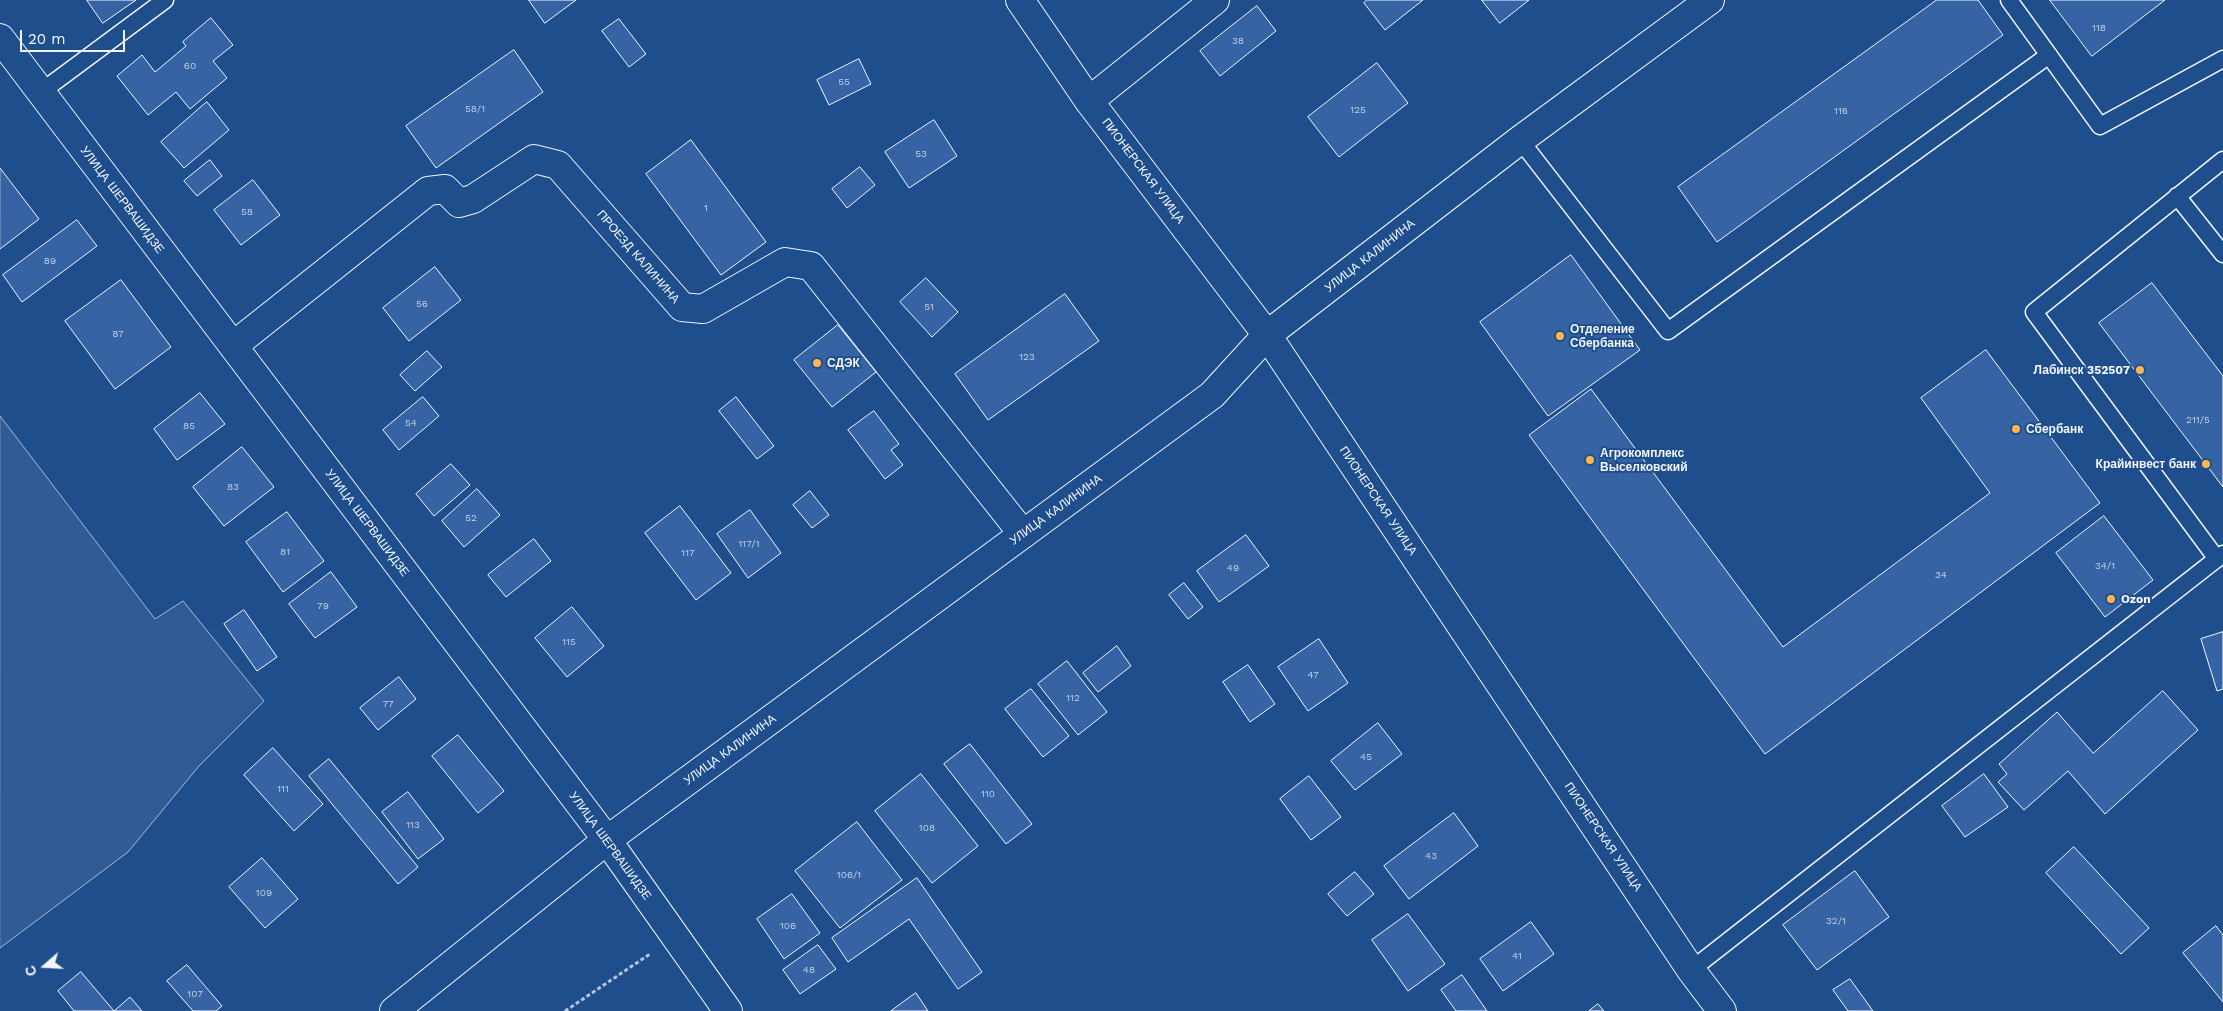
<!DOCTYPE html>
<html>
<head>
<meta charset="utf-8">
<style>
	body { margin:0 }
	#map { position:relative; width:2223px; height:1011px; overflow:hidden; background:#1f4e8c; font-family:"Work Sans",sans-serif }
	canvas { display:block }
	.north { position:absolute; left:20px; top:941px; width:50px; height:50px; -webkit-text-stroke:4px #1f4e8c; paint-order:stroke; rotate:251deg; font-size:14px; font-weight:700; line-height:20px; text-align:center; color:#f2f6ff }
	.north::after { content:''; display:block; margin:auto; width:18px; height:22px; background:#f2f6ff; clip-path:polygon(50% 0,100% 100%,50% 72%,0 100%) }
	.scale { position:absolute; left:20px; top:30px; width:105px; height:22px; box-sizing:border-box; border:2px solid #f2f6ff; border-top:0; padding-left:6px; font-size:15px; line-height:18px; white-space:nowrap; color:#f2f6ff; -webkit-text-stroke:4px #1f4e8c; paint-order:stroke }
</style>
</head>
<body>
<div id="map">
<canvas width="2223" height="1011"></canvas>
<div class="north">С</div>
<div class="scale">20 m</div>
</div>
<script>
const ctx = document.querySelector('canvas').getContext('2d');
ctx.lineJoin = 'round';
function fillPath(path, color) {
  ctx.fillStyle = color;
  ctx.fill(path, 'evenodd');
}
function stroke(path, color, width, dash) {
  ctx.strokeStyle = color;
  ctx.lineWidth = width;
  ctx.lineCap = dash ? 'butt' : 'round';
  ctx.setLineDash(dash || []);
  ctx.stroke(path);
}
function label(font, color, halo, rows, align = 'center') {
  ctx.font = font + ' "Work Sans",sans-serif';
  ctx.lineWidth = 4;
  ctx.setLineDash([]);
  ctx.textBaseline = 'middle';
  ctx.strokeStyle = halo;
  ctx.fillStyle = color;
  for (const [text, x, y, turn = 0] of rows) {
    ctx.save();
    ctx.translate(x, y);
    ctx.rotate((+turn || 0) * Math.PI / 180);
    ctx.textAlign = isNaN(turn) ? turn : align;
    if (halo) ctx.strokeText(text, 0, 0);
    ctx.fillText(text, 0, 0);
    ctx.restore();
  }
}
const built = new Path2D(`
	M0,416L155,619L183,601L264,701L199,766L128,852L0,948Z`);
const building = new Path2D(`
	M87,0H136L103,23Z
	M529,0H576L545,23Z
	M1367,0H1423L1385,30L1364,3Z
	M1482,0H1529L1500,23Z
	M1937,0H1978L2003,35L1717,242L1678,187Z
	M2050,0H2165L2092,56Z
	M1257,6L1276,31L1220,76L1200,51Z
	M211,18L233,45L213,61L227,78L190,109L176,92L148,115L117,76L142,55L155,72L186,46L183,42Z
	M619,19L646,54L629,67L602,31Z
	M514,50L543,92L436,168L406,126Z
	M859,59L871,84L829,105L817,80Z
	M1377,63L1408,103L1339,157L1308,117Z
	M207,102L229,130L184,168L161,142Z
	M934,120L957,156L909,188L885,152Z
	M691,140L766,242L721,275L646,174Z
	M210,160L222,176L197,196L184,181Z
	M860,167L875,185L847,208L832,189Z
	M0,168L39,219L0,249Z
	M253,180L280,215L241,245L214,210Z
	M77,220L97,246L22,302L3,275Z
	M1571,255L1640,350L1548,416L1480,322Z
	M435,267L461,300L409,341L383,308Z
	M926,278L958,312L932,337L900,302Z
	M121,280L171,347L115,389L65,321Z
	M2152,283L2223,376V487L2099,323Z
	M1065,294L1099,341L988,420L955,374Z
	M838,325L876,372L832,407L794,360Z
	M1986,350L2100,503L1765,754L1529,435L1591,389L1783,647L1990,493L1921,398Z
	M427,351L442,367L415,391L400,375Z
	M200,393L225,424L177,460L154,429Z
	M423,397L439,416L399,450L383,430Z
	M736,397L774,446L757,459L719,411Z
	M874,411L899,444L891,450L903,465L885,479L848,430Z
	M242,447L274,487L224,526L193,487Z
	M451,464L470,485L434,516L416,494Z
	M477,489L500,515L464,547L442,521Z
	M810,491L829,515L812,528L793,505Z
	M680,506L731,573L696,600L645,533Z
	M750,510L781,553L748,578L717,534Z
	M287,512L324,561L283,592L246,542Z
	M2104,516L2153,580L2105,617L2056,553Z
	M1246,535L1269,566L1219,602L1197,571Z
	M534,539L551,561L506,597L488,575Z
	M331,572L357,607L315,638L289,604Z
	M1184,583L1203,607L1188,619L1169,595Z
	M572,607L604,646L567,677L535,638Z
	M244,610L277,657L257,671L224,624Z
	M2223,632V689L2217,691L2201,639Z
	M1319,639L1348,683L1308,711L1278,667Z
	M1117,646L1131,666L1098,692L1083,673Z
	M1067,661L1107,712L1078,735L1038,684Z
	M1248,665L1275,704L1250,722L1223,682Z
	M399,677L416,699L378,730L360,708Z
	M1031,689L1069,736L1043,757L1005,709Z
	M2163,691L2198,730L2105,814L2068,771L2024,810L1998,782L2007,774L1999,764L2057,712L2093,753Z
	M1378,723L1402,754L1355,790L1331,761Z
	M458,735L504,791L478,813L432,756Z
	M970,744L1032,824L1006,844L944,764Z
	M273,748L323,804L294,831L244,775Z
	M329,759L418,867L398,884L309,776Z
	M921,774L978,846L932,883L875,811Z
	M1984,774L2008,807L1965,837L1942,806Z
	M1309,776L1341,817L1311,840L1280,799Z
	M408,792L444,839L418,859L382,812Z
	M1454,813L1478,846L1409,899L1384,866Z
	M857,822L902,880L840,928L795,871Z
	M2074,847L2149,928L2121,954L2046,873Z
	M262,858L298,899L265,928L229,887Z
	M1855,871L1889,917L1817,970L1783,925Z
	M1355,872L1374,894L1347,916L1328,894Z
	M917,878L982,972L958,989L909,919L848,962L832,938Z
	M792,894L820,933L784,959L757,919Z
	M1408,914L1445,964L1408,991L1372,940Z
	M1531,922L1554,954L1503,991L1480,959Z
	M2216,926L2223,935V1002L2183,953Z
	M818,945L836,969L800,994L783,970Z
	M187,965L222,1006L216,1011H193L167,981Z
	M81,972L114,1011L130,997L142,1011H74L58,991Z
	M1462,975L1487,1011H1456L1441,990Z
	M1850,979L1873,1011H1848L1833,990Z
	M916,993L928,1011H891Z
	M1598,1004L1604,1011H1589Z`);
const path = new Path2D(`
	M565,1011L650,954`);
const service = new Path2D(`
	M2009,0L2100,126L2223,59
	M41,92L165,0
	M1520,140L1668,331L2049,55
	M2177,196L2223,254
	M2217,559L2034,312L2223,160
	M1691,970L2223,554`);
const minor = new Path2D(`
	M0,38L607,840L728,1011
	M1089,101L1215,0
	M233,346L428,191L445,189L459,203L473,199L534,159L558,165L682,307L703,309L785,262L811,266L1023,534`);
const tertiary = new Path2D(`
	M1020,0L1089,101L1267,335L1691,970L1722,1011
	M394,1011L607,840L1212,395L1267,335L1520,140L1710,0`);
const markers = [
	[1560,336,5,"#ffb74d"],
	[817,363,5,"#ffb74d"],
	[2140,370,5,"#ffb74d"],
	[2016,429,5,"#ffb74d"],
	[1590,460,5,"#ffb74d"],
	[2206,464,5,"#ffb74d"],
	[2111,599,5,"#ffb74d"]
];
const numberNames = [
	["118",2099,28],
	["38",1238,41],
	["60",190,66],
	["55",844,82],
	["58/1",475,109],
	["125",1358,110],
	["116",1841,111],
	["53",921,154],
	["1",706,208],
	["58",247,212],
	["89",50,261],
	["56",422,304],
	["51",929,307],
	["87",118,334],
	["123",1027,357],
	["211/5",2198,420],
	["54",411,423],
	["85",189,426],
	["83",233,487],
	["52",471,518],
	["117/1",749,544],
	["81",285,552],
	["117",688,553],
	["34/1",2105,566],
	["49",1233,568],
	["34",1941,575],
	["79",323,606],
	["115",569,642],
	["47",1313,675],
	["112",1073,698],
	["77",388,704],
	["45",1366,757],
	["111",283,789],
	["110",988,794],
	["113",413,825],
	["108",927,828],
	["43",1431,856],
	["106/1",849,875],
	["109",264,893],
	["32/1",1836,921],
	["106",788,926],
	["41",1517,956],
	["48",809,970],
	["107",195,994]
];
const streetNames = [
	["ПИОНЕРСКАЯ УЛИЦА",1143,171,53],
	["УЛИЦА ШЕРВАШИДЗЕ",122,200,53],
	["УЛИЦА КАЛИНИНА",1370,256,-38],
	["ПРОЕЗД КАЛИНИНА",638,257,49],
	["ПИОНЕРСКАЯ УЛИЦА",1378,501,56],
	["УЛИЦА КАЛИНИНА",1056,510,-36],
	["УЛИЦА ШЕРВАШИДЗЕ",367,523,53],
	["УЛИЦА КАЛИНИНА",730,750,-36],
	["ПИОНЕРСКАЯ УЛИЦА",1603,837,56],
	["УЛИЦА ШЕРВАШИДЗЕ",610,846,54]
];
const poiNames = [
	["Отделение",1570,329],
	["Сбербанка",1570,343],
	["СДЭК",827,363],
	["Лабинск 352507",2130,370,"right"],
	["Сбербанк",2026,429],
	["Агрокомплекс",1600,453],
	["Выселковский",1600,467],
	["Крайинвест банк",2196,464,"right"],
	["Ozon",2121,599]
];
fillPath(built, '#305b95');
stroke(built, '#a8bbd7', 1);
fillPath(building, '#3563a3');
stroke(building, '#f2f6ff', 1);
stroke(service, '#f2f6ff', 19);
stroke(minor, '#f2f6ff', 30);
stroke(tertiary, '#f2f6ff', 30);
stroke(path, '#b3c4dc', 3, [4, 2.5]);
stroke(service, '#1f4e8c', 16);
stroke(minor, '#1f4e8c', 28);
stroke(tertiary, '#1f4e8c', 28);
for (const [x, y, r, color] of markers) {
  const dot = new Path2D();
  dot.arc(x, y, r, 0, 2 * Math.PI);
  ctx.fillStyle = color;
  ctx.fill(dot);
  stroke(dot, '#1f4e8c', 2);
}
label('10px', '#c3d1e8', null, numberNames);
label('12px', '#f2f6ff', '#1f4e8c', streetNames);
label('bold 12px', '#f2f6ff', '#1f4e8c', poiNames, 'left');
</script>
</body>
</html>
